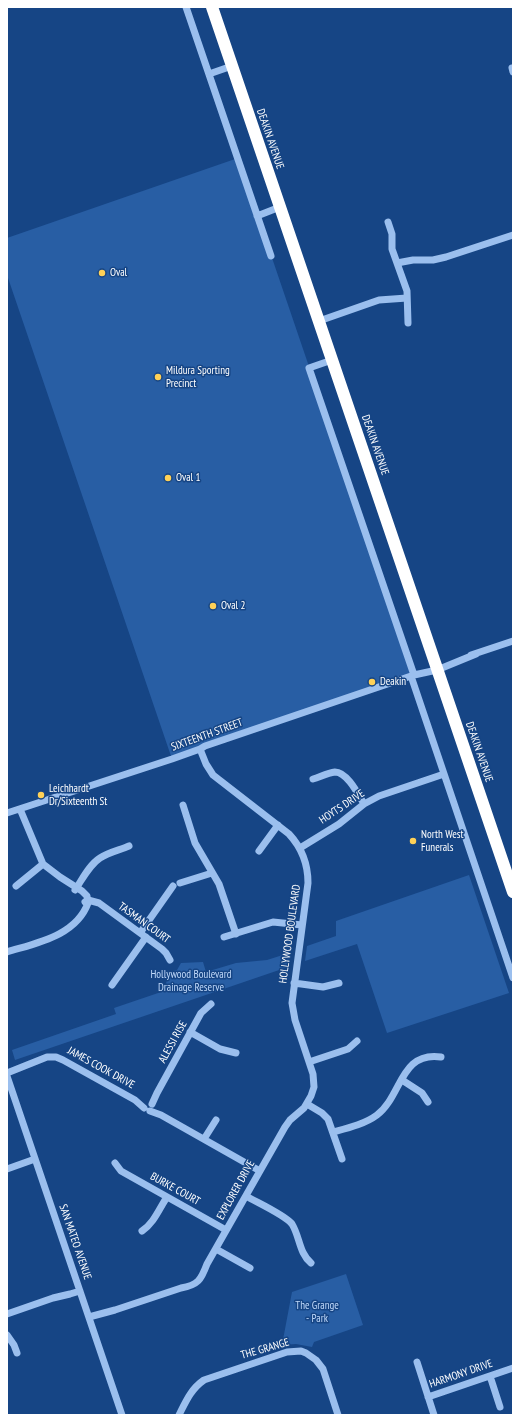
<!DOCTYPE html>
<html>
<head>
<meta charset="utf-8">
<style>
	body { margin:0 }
	#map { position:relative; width:520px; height:1422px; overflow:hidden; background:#164585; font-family:"PT Sans Narrow",sans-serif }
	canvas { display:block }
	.frame { position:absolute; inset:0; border:8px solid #fff; pointer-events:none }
</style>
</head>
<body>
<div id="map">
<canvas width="520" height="1422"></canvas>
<div class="frame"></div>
</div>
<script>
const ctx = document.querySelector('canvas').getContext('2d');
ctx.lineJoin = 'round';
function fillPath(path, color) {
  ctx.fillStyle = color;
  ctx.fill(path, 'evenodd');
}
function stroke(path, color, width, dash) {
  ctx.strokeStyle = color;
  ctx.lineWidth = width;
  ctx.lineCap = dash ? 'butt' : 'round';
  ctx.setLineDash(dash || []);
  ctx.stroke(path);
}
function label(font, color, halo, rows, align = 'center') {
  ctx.font = font + ' "PT Sans Narrow",sans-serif';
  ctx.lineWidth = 3;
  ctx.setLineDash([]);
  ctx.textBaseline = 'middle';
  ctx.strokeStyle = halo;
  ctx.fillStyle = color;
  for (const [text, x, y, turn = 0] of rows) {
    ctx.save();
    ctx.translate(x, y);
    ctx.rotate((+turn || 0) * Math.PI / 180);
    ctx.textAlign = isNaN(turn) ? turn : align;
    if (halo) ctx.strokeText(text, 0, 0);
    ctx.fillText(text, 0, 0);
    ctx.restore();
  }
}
const green = new Path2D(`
	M238,158L414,675L172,759L7,275V238Z
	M469,875L509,993L387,1033L357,944L305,961L307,946L336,936V921Z
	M289,953L288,967L15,1060L12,1050L116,1014L114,1008L164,991L169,972L177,970L181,963L203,962L206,972L236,963L267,960Z
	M346,1274L363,1325L314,1342L312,1347L296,1344L282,1345L292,1292Z`);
const minor = new Path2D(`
	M186,7L271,256
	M512,68L513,72
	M209,74L232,66
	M257,216L280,207
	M388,222L392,234V249L407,291L408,323
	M397,263L413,260H433L446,257L513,235
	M319,321L379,300L407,298
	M332,360L309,368L414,675
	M471,655L513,641
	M411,676L513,978
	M313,779C320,777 327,773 335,772C347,772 358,794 364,804
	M183,805L195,843L219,884L236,934
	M7,813L172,759L200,749L205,746L414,675L437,670L476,654
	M300,848L339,824L364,804L379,796L444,774
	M259,851L278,825
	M180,883L212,873
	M16,886L43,864
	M75,890C82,880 89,865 100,858C109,852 120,850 129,846
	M85,902L88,900L99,903L162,949L166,953L170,960
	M140,933L173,886
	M224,937L273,922L302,925
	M7,952C36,943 76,936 88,903L87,896L82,891L60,877L43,864L20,809
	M294,983L323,987L339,983
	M112,985L146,937
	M190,1032L220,1049L236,1053
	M309,1062L348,1049L357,1041
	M7,1073L47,1057H56L63,1060L135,1100L144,1108
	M7,1076L122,1415
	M402,1080L422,1093L428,1102
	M152,1104L157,1093L201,1013L211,1004
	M307,1104L322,1113L328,1119L342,1159
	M150,1111L161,1115L260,1171
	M333,1132C348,1128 365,1124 377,1115C402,1096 400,1051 441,1057
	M204,1139L216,1120
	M115,1163L121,1171L226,1230
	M7,1169L35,1159
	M246,1196C256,1202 285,1215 292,1224C300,1237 299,1253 311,1263
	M142,1231C154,1223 159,1209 167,1197
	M216,1249L250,1268
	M7,1314L53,1298L70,1294L80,1291
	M89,1317L115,1310L181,1288C198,1285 201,1280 207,1264L285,1127L290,1120L304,1108L311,1096L314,1087L313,1074L295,1020L292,1003L308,883C308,864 302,848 289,834L213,775L206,764L200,749
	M7,1335L14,1345L17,1353
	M417,1362L434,1415
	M490,1376L500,1407
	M428,1397L513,1368
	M179,1415C186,1401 191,1389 204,1380L287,1352L301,1351L306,1353L316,1360L323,1369L338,1415`);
const highway = new Path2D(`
	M212,7L513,892`);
const markers = [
	[102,273,4,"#ffd157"],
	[158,377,4,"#ffd157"],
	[168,478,4,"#ffd157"],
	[213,606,4,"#ffd157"],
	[372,682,4,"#ffd157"],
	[41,795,4,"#ffd157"],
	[413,841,4,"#ffd157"]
];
const streetNames = [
	["DEAKIN AVENUE",270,139,71],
	["DEAKIN AVENUE",375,445,71],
	["SIXTEENTH STREET",207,735,-20],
	["DEAKIN AVENUE",479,752,71],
	["HOYTS DRIVE",342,807,-34],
	["TASMAN COURT",144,923,36],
	["HOLLYWOOD BOULEVARD",290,934,-82],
	["ALESSI RISE",173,1042,-61],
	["JAMES COOK DRIVE",101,1068,29],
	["BURKE COURT",175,1189,29],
	["EXPLORER DRIVE",236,1190,-61],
	["SAN MATEO AVENUE",75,1242,71],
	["THE GRANGE",265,1349,-16],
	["HARMONY DRIVE",461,1374,-19]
];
const poiNames = [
	["Oval",110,273],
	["Mildura Sporting",166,371],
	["Precinct",166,384],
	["Oval 1",176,478],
	["Oval 2",221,606],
	["Deakin",380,682],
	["Leichhardt",49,789],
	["Dr/Sixteenth St",49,802],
	["North West",421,835],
	["Funerals",421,848]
];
const parkNames = [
	["Hollywood Boulevard",191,975],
	["Drainage Reserve",191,988],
	["The Grange",317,1306],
	["- Park",317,1319]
];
fillPath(green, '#285ea4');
stroke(minor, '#9bbfee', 7);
stroke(highway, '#fff', 12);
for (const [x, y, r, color] of markers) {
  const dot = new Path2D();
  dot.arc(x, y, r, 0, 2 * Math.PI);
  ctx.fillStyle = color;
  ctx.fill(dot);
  stroke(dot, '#164585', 1.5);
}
label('11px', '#fff', '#164585', streetNames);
label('11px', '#fff', '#164585', poiNames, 'left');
label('11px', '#c0d9fa', '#164585', parkNames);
</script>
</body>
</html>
